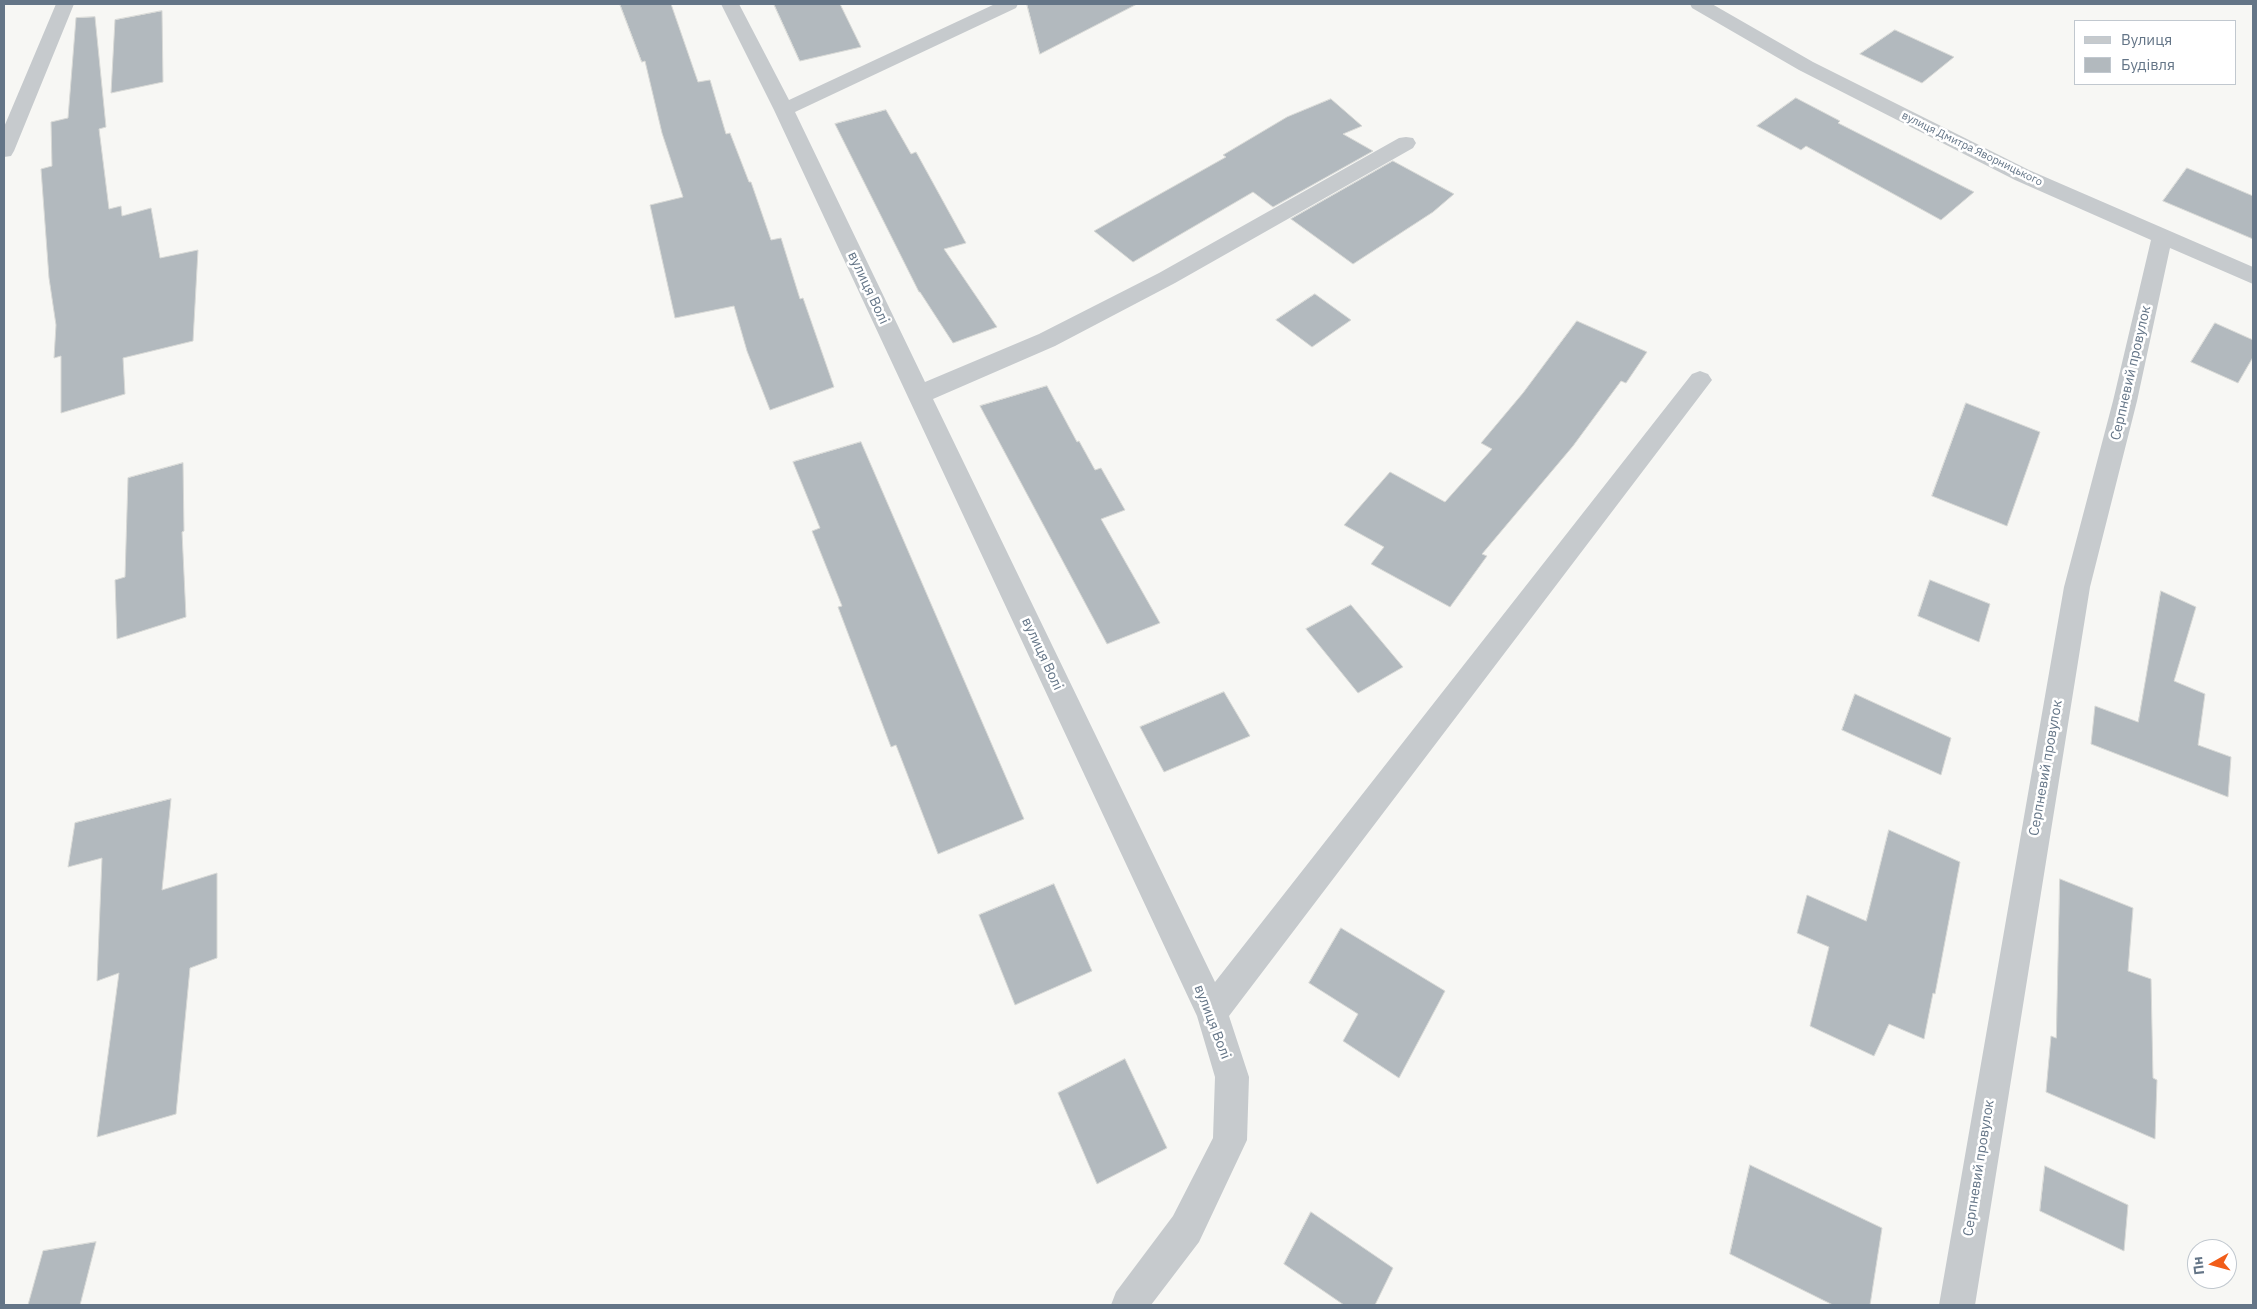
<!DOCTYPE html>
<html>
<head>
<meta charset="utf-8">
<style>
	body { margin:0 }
	#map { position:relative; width:2257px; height:1309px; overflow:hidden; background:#f7f7f4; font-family:"IBM Plex Sans",sans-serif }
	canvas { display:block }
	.frame { position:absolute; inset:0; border:5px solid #647587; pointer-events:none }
	.legend { position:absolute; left:2074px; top:20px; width:162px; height:65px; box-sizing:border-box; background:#fff; border:1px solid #c1c8cf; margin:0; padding:6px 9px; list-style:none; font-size:15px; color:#647587 }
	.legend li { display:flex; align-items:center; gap:10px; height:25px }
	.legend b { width:25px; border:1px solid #c1c8cf }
	.north { position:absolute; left:2187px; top:1239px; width:50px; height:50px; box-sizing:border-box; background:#fff; border:1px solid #c1c8cf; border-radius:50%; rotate:263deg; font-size:14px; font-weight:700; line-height:20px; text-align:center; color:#647587 }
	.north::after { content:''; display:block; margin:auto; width:18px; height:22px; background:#f15d19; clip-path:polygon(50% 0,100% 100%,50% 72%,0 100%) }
</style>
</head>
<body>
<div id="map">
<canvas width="2257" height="1309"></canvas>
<div class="frame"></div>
<ul class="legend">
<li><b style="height:6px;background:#c6cacd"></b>Вулиця</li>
<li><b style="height:14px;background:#b2b9be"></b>Будівля</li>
</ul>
<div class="north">Пн</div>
</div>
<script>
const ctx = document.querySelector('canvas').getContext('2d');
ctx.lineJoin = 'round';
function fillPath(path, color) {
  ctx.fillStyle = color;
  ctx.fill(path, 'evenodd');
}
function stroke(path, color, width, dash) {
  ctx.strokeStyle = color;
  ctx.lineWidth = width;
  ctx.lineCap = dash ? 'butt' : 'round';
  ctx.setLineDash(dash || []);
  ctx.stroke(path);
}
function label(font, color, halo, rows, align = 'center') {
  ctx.font = font + ' "IBM Plex Sans",sans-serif';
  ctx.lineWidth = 5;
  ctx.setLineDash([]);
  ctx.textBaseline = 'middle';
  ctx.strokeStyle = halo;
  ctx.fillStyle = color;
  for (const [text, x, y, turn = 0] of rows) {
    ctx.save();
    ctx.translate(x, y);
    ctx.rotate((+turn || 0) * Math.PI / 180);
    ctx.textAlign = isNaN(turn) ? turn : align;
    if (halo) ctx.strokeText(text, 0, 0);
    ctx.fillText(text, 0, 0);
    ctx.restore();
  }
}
const building = new Path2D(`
	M620,4H671L698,82L710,80L726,134L730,133L749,182H751L771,240L781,238L800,299L803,298L834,387L770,410L747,351L734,306L675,318L650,205L683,197L662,133L645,61L642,62Z
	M774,4H840L861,47L800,61Z
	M1027,4H1137L1040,54Z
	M162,11L163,82L111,93L115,20Z
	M95,17L106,127L99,129L109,209L121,206L122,216L151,208L160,258L198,250L193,341L123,358L125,394L61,413V356L54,358L56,325L49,278L41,169L52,166L51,122L68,118L76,18Z
	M1895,30L1954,57L1922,83L1860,54Z
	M1796,98L1840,121L1838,123L1974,192L1941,220L1806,146L1801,150L1757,126Z
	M1331,99L1362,126L1343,134L1373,151L1273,207L1253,192L1133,262L1094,231L1226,157L1223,155L1287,117Z
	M886,110L911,154L916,152L966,243L944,249L997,327L953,343L920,292H919L835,124Z
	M1393,161L1454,194L1433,212L1353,264L1291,219Z
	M2187,168L2253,196V239L2163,201Z
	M1315,294L1351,320L1312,347L1276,320Z
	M1577,321L1647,352L1626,383L1621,381L1573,446L1482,554L1487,556L1450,607L1371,564L1384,547L1344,525L1390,472L1445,502L1492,449L1481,443L1523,393Z
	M2215,323L2253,340V357L2238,383L2191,362Z
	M1047,386L1077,442L1079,441L1095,470L1101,468L1125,510L1101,519L1160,623L1107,644L980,406Z
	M1966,403L2040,432L2007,526L1932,496Z
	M861,442L1024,819L938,854L896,745L891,747L838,607L842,606L812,531L820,528L793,462Z
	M183,463L184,531L182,532L186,617L117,639L115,580L125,577L128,478Z
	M1930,580L1990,604L1979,642L1918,616Z
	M2161,591L2196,607L2174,681L2205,694L2198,745L2231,757L2228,797L2091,744L2095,706L2138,722Z
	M1351,605L1403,667L1358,693L1306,629Z
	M1224,692L1250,736L1164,772L1140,727Z
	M1855,694L1951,738L1941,775L1842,730Z
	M171,799L162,890L217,873V958L190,968L176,1114L97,1137L119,973L97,981L102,858L68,867L75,823Z
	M1889,830L1960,862L1935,994L1933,993L1924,1039L1889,1024L1874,1056L1810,1026L1829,947L1797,933L1807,895L1866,921Z
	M2060,879L2133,908L2128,971L2151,979L2153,1078L2157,1080L2155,1139L2046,1092L2051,1036L2056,1038Z
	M1054,884L1092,971L1015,1005L979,915Z
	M1341,928L1445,991L1399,1078L1343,1041L1358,1014L1309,983Z
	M1125,1059L1167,1148L1097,1184L1058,1093Z
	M1750,1165L1882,1228L1870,1305H1833L1730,1254Z
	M2045,1166L2128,1205L2124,1251L2040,1211Z
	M1311,1212L1393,1268L1375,1305H1344L1284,1264Z
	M96,1242L80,1305H28L43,1251Z`);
const minor = new Path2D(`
	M56,4H74L14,151L11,156L4,157V127Z
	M721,4H739L789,100L995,4H1018L1016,8L795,112L925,382L1039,334L1159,273L1399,138L1406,137L1413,138L1416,143L1413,148L1175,283L1055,346L933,399L1215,982L1692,374L1700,371L1708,374L1712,380L1229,1016L1249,1077L1247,1140L1199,1242L1151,1305H1111L1116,1292L1173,1216L1213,1138L1215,1077L1197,1016L774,110Z
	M1690,4H1712L1813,62L2029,170L2253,267V284L2170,248L2137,401L2090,587L1975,1305H1939L2064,587L2113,401L2151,240L2015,180L1799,70L1692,8Z`);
const farStreetnames = [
	["вулиця Дмитра Яворницького",1972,149,26]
];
const streetNames = [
	["вулиця Волі",868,288,65],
	["Серпневий провулок",2131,373,-77],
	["вулиця Волі",1042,654,65],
	["Серпневий провулок",2046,768,-80],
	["вулиця Волі",1212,1022,69],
	["Серпневий провулок",1979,1168,-81]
];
fillPath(building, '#b2b9be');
stroke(building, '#d8d9d6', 1);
fillPath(minor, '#c6cacd');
label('11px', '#647587', '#fff', farStreetnames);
label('14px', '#647587', '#fff', streetNames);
</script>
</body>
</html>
